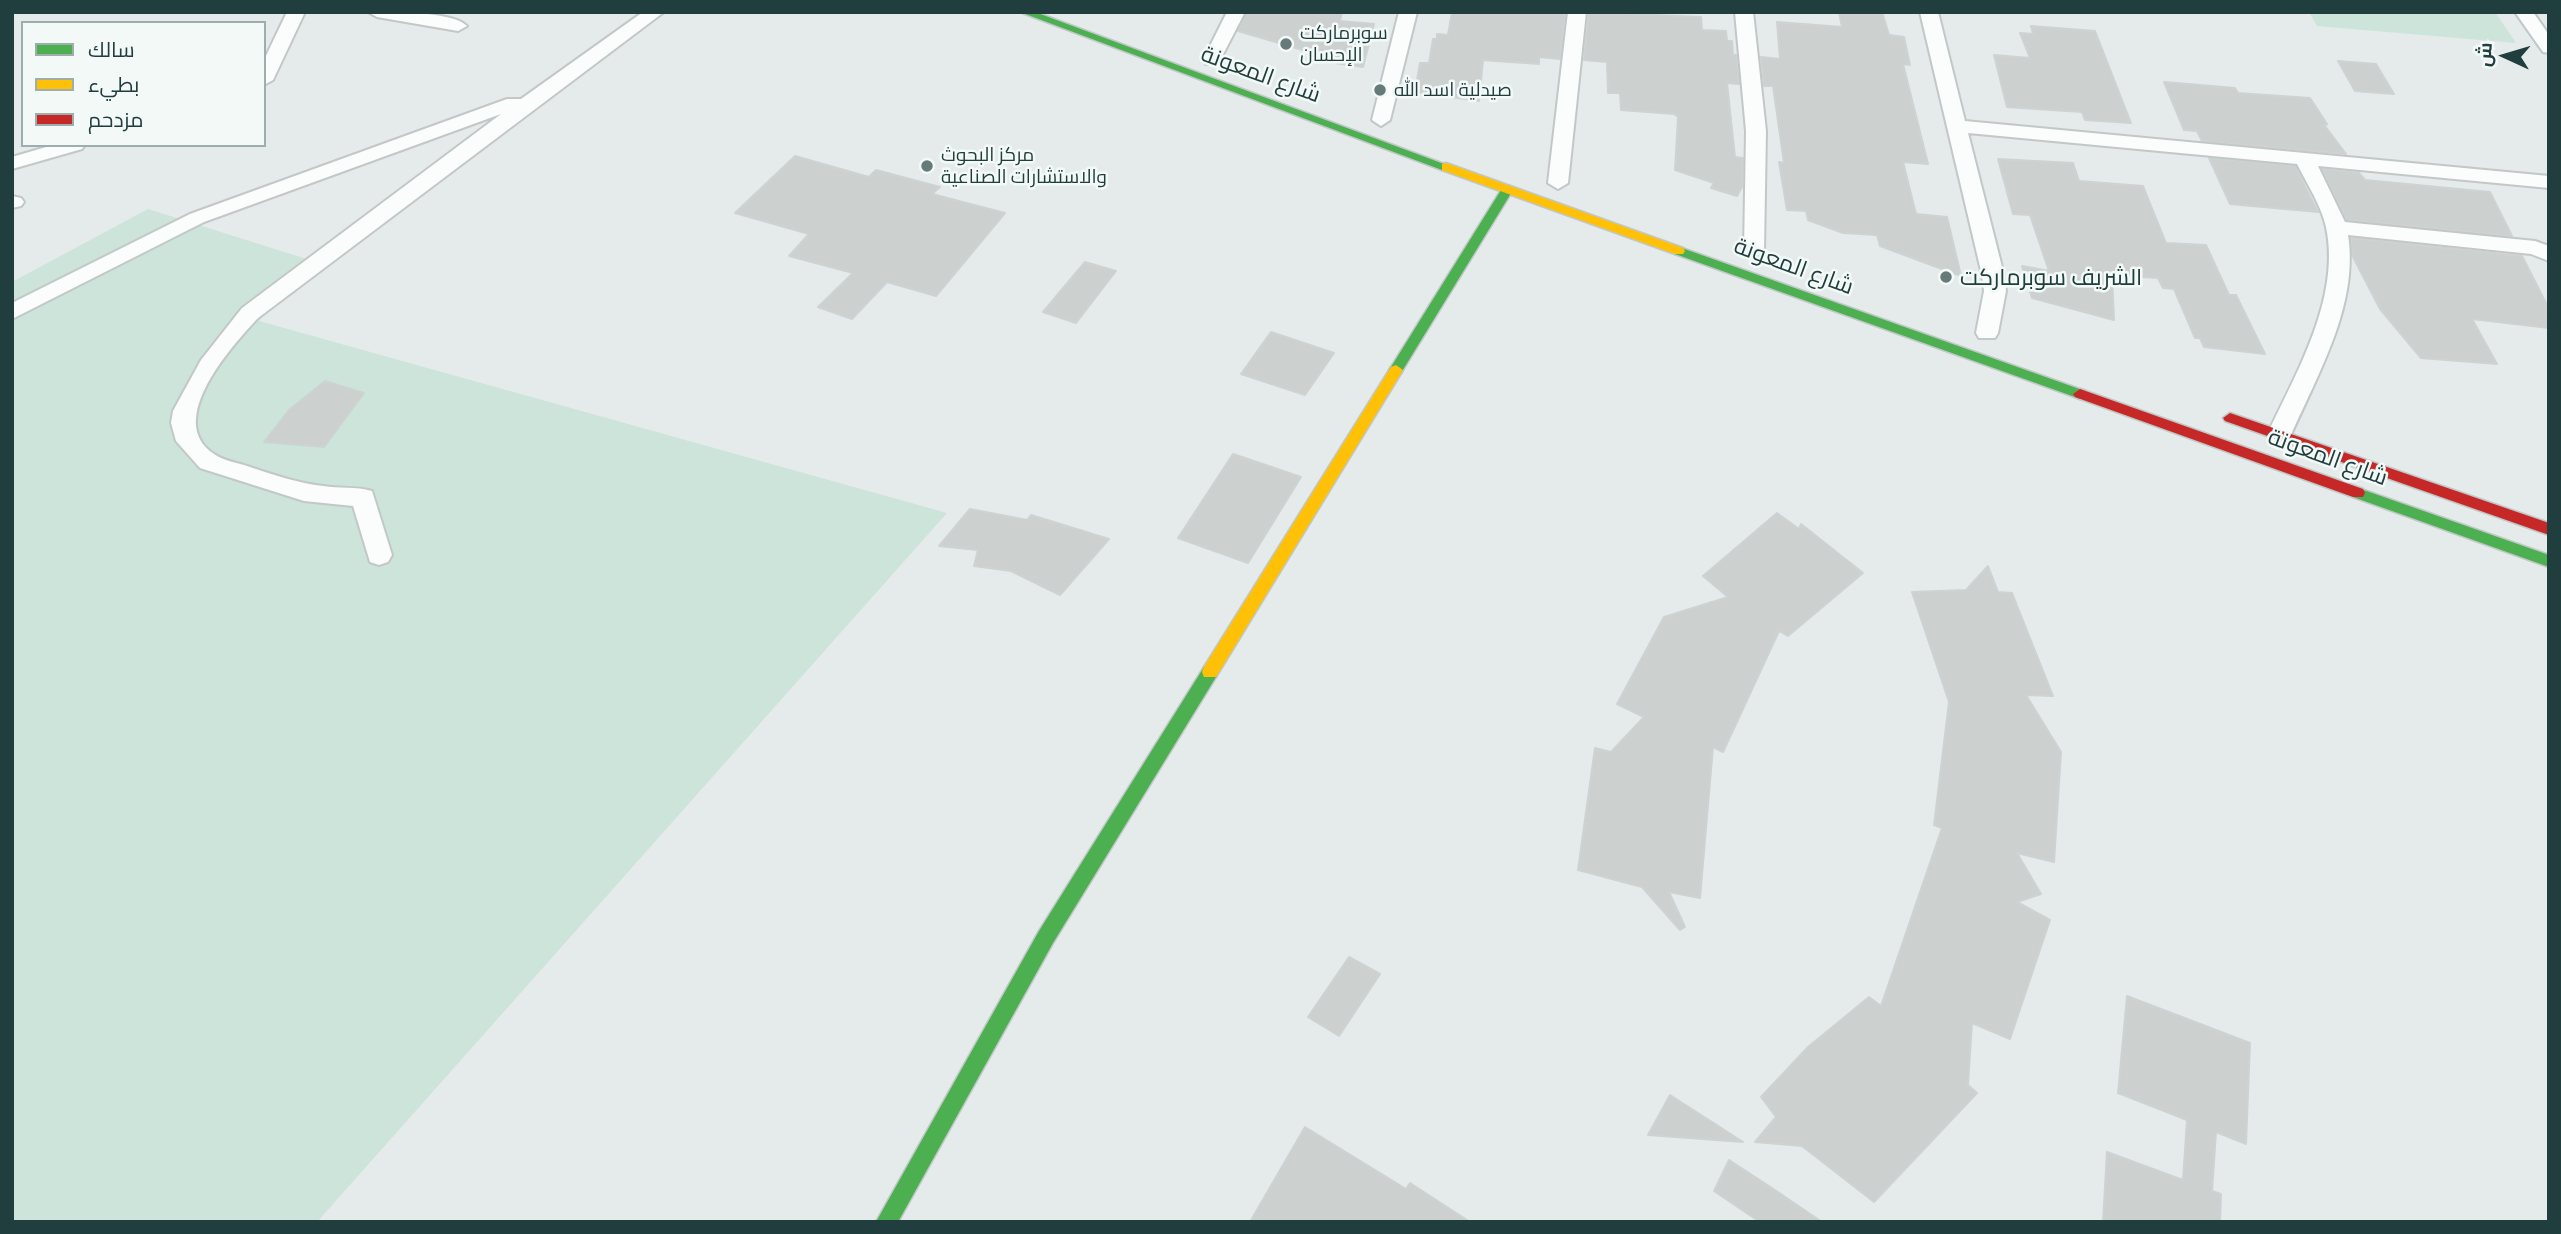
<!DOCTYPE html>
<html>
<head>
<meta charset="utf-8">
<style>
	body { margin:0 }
	#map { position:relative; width:2561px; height:1234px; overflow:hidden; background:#e5eaea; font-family:"Exo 2",Cairo,sans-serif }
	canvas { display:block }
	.frame { position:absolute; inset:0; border:14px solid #213e3e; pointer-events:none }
	.legend { position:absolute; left:21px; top:21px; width:245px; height:126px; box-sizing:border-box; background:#f2f9f7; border:2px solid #9eaead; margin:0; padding:9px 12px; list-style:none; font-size:21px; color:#213e3e }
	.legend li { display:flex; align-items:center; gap:14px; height:35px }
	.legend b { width:35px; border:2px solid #9eaead }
	.north { position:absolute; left:2470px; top:21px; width:70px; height:70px; -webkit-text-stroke:5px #f2f9f7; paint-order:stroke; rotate:274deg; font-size:19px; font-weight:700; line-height:28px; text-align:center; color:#213e3e }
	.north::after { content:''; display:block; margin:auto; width:24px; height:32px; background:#213e3e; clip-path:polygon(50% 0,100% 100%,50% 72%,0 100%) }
</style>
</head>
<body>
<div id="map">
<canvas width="2561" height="1234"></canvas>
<div class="frame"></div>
<ul class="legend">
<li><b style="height:9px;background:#4caf50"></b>سالك</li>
<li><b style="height:9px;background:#ffc107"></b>بطيء</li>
<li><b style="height:9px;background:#c62828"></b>مزدحم</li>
</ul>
<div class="north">ش</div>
</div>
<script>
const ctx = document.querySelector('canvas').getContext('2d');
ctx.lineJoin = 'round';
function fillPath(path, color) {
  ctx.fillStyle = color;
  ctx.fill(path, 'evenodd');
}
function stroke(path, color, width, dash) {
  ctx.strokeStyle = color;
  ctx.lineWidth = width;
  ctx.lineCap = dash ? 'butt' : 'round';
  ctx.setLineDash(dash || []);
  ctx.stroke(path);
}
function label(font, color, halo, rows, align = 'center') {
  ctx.font = font + ' "Exo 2",Cairo,sans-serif';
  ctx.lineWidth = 5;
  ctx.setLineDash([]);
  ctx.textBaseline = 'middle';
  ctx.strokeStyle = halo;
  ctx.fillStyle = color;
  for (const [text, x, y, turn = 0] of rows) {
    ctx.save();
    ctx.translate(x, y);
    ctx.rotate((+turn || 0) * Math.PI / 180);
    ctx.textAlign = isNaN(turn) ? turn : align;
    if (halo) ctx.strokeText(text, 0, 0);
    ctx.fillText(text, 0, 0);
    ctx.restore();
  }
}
const green = new Path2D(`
	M2309,12H2495L2516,43L2317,26Z
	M148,209L316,262L259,321L947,513L317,1222H12V282Z`);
const building = new Path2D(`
	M1247,12H1342L1340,21L1374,24L1363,67L1321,61L1323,56L1238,31Z
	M1452,12H1565L1560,59L1539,57V64L1483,60L1479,101L1415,92L1420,63H1429L1433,39H1437V34L1448,35Z
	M1589,12L1701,17L1702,30L1726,31L1727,41H1732L1733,55H1736L1739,84L1727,83L1735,157L1743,158L1742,187L1737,196L1711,188L1714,183L1675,170L1678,117L1674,114L1621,110L1620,93H1608L1607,62L1584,60Z
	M1839,12H1882L1889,35L1904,37L1910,65L1903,64L1928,164L1903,162L1916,214L1947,217L1961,276L1880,246L1877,235L1843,233L1808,220L1806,211L1787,210L1779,162L1784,163L1773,86H1764L1761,57L1780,59L1777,22L1842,27Z
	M2031,26L2095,31L2131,123L2085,120L2082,112L2007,107L1994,55L2030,58L2020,33L2033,34Z
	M2338,61L2376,64L2394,94L2355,91Z
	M2164,82L2235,88L2238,93L2310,98L2327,124L2325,126L2346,154L2202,141L2197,131L2184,130Z
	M795,156L869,177L876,170L940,187L932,194L1005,213L936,296L887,282L852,319L818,307L853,273L789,256L809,234L735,213Z
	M2209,158L2295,166L2318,212L2230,204Z
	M1998,159L2073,163L2079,181L2143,186L2166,243L2206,245L2229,295H2236L2265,354L2204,347L2200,338H2195L2174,289L2163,288L2158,278L2112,275L2114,320L2032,298L2022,266L2049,271L2030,215L2013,214Z
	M2322,169L2359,173L2365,180L2490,192L2512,236L2347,220Z
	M2351,238L2522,256L2549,309V328L2472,319L2497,364L2421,358L2380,309L2352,255Z
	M1085,262L1116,271L1076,323L1043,312Z
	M1271,332L1334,353L1305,395L1241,374Z
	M325,381L364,393L324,447L264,442L289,410Z
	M1233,454L1301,477L1248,563L1178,538Z
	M970,509L1027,520L1031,515L1109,539L1060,595L1011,571L974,566L978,550L939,546Z
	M1777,513L1799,529L1801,524L1863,573L1788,636L1779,631L1723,752L1713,747L1700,898L1669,892L1685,927L1680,930L1642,887L1578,870L1595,748L1611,752L1644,717L1617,704L1664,617L1728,597L1703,576Z
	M1988,566L1998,592L2012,593L2053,696L2026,695L2061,752L2054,862L2017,853L2041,894L2017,902L2050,920L2010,1039L1972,1023L1968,1085L1977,1093L1874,1202L1802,1146L1755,1142L1776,1117L1761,1097L1808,1047L1869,997L1881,1006L1942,828L1934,825L1949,702L1912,592L1966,590Z
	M1349,957L1380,974L1339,1036L1308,1017Z
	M2127,996L2250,1043L2246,1144L2216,1132L2212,1191L2221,1194L2220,1222H2103L2107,1152L2183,1180L2187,1120L2118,1093Z
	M1670,1095L1743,1142L1648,1135Z
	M1305,1127L1406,1189L1410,1183L1470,1222H1250Z
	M1729,1160L1775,1190L1822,1222H1760L1714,1191Z`);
const street = new Path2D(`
	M287,12H305L273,80L264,85V60Z
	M368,12C389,12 453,11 467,26L458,31L377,17Z
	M643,12H664L258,318C231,347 164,421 214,454C224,461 239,463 250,467C274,475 298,483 323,486C339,489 356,486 372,491L392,555L388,562L379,565L370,562L353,506L304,501L200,468L176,441L171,423L173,411L201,360L242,308L501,114L204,222L12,319V303L190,214L507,99H521Z
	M1227,12H1245L1218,64H1206L1203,60Z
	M1399,12H1417L1390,120L1381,126L1372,120Z
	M1568,12H1586L1568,183L1558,189L1548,183Z
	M1735,12H1753L1766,131L1764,251L1754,258L1744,251L1746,131Z
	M1920,12H1938L1965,121L2549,176V188L2318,166L2345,222L2535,241L2549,246V261L2531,254L2348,235C2359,304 2318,374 2291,435L2287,441H2271L2267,435C2296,373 2341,298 2326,227C2321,205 2307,184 2297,164L1968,133L2004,275L2006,291L1998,333L1995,338H1979L1976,333L1984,291L1982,275Z
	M2515,12H2533L2549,35V53L2543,52Z
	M53,145H85L82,149L12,169V157Z
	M12,196L21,198L24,202L21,206L12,208Z`);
const fast = new Path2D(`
	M1020,12H1035L1452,167L1450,170H1442Z
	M1507,186L1513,190L1401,373H1391L1389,370L1391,367L1501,190Z
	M1679,247L2085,391L2087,394L2080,399L2075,397L1675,254V248Z
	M2358,488L2549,555V567L2353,497L2351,493Z
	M1210,665L1216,667L1218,672L1216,677L1053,943L898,1222H876L1039,931L1204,667Z`);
const slow = new Path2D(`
	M1446,163L1683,248L1685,251L1683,254H1675L1442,170V164Z
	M1396,365L1403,370L1216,677H1204L1202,672L1204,667L1391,367Z`);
const jam = new Path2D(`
	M2080,389L2363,489L2365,493L2363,497H2353L2075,397L2073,394Z
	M2230,413L2549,523V535L2225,421L2223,418Z`);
const markers = [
	[1286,44,7,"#667a7a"],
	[1380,90,7,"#667a7a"],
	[927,166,7,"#667a7a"],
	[1946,277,7,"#667a7a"]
];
const farPoinames = [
	["سوبرماركت",1300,33],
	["الإحسان",1300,55],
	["صيدلية اسد الله",1394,90],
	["مركز البحوث",941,155],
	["والاستشارات الصناعية",941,177]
];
const streetNames = [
	["شارع المعونة",1261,74,20],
	["شارع المعونة",1794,266,20],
	["شارع المعونة",2328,457,20]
];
const poiNames = [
	["الشريف سوبرماركت",1960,277]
];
fillPath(green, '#cde4da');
fillPath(building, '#ccd1d0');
stroke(building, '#cdd3d3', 2);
stroke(street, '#c2c7c7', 4);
stroke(fast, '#c0c8c7', 3);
stroke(slow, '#c0c8c7', 3);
stroke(jam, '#c0c8c7', 3);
fillPath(street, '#fbfcfc');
fillPath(fast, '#4caf50');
fillPath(slow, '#ffc107');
fillPath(jam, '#c62828');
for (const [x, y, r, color] of markers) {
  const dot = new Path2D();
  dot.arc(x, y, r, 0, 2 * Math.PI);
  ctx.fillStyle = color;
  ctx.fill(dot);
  stroke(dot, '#f2f9f7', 2.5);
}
label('19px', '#213e3e', '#f2f9f7', farPoinames, 'left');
label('23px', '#213e3e', '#f2f9f7', streetNames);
label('23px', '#213e3e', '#f2f9f7', poiNames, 'left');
</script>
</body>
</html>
